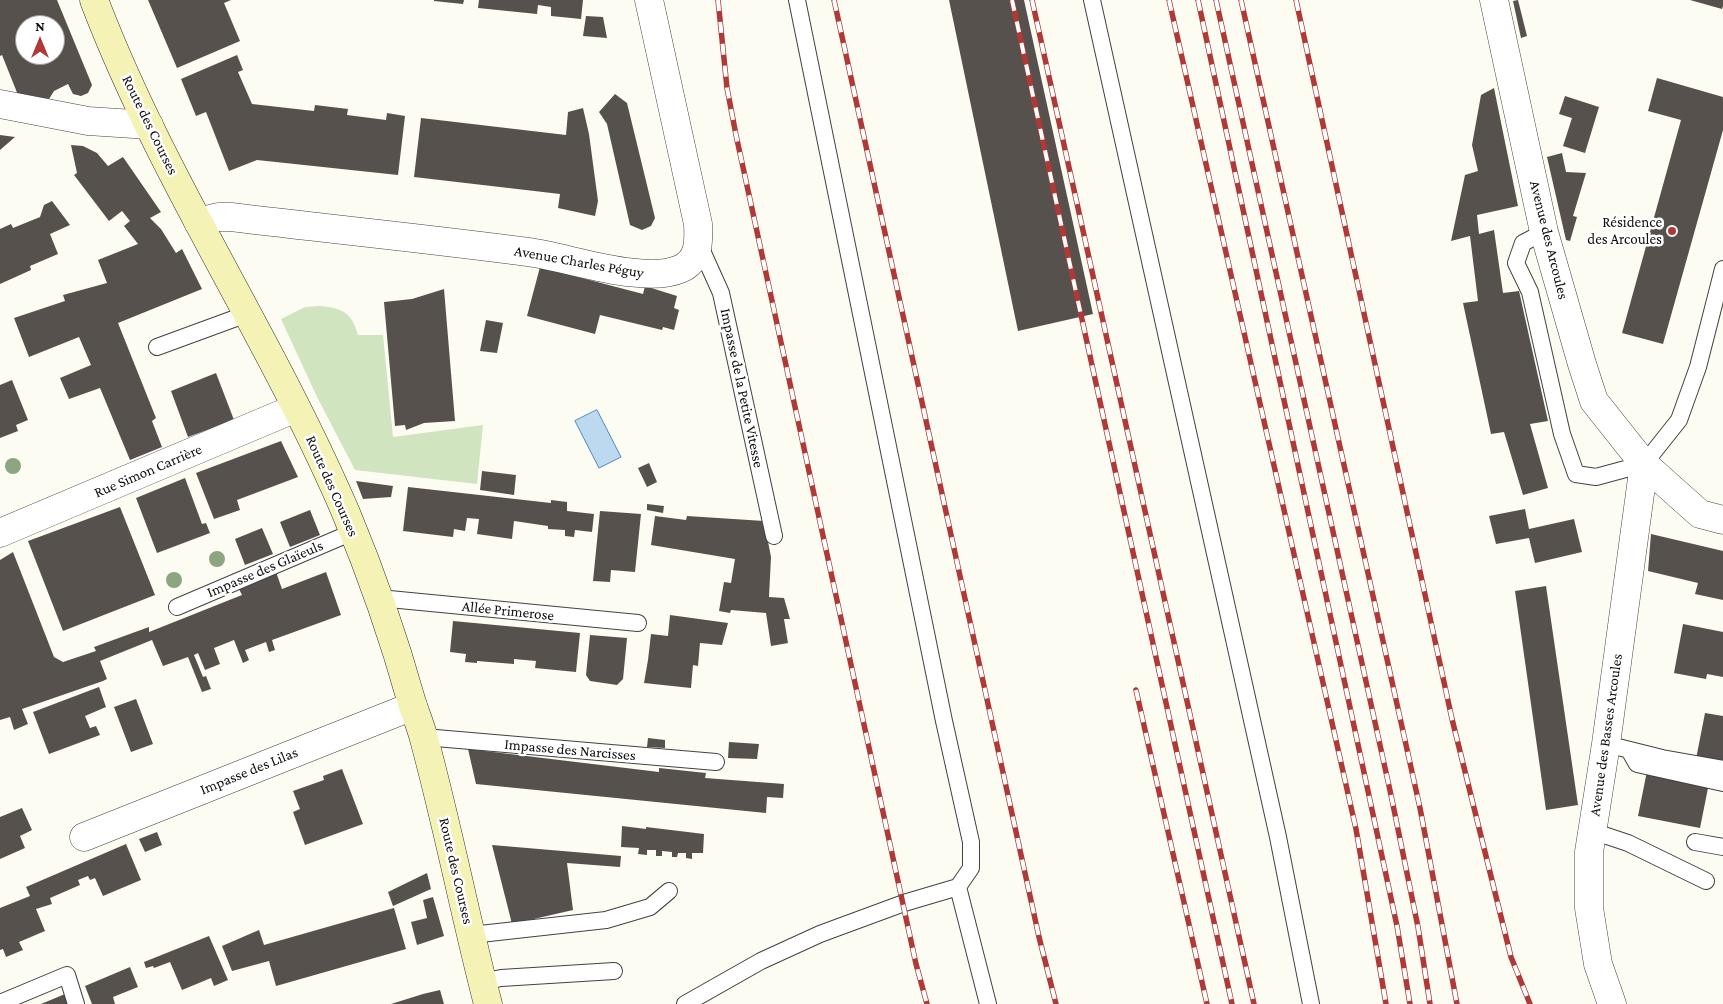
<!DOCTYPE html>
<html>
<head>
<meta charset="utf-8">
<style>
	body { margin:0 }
	#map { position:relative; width:1723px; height:1004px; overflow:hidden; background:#fdfcf2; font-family:"Crimson Pro",serif }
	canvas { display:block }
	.north { position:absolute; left:15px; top:15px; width:50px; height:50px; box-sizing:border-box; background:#fff; border:1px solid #9f9f9f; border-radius:50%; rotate:0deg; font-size:14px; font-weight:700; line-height:20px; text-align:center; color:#0f0f0f }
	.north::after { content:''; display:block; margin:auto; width:18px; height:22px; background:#ae3937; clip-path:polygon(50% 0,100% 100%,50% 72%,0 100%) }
</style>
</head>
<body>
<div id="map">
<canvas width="1723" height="1004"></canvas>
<div class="north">N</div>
</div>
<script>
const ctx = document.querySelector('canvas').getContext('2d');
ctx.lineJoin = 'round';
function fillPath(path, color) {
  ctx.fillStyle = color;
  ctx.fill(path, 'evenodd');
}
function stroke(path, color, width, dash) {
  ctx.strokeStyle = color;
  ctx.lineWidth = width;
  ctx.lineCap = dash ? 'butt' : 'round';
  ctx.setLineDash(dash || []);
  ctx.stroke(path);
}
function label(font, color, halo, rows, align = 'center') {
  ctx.font = font + ' "Crimson Pro",serif';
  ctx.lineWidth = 5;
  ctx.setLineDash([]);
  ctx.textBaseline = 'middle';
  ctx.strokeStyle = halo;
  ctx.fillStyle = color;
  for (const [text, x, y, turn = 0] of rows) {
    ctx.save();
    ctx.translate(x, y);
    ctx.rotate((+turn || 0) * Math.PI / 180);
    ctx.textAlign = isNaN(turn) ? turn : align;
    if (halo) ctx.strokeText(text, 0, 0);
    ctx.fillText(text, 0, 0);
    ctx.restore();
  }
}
const green = new Path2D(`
	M320,306C343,308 352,313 358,335H383L393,437L483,425L477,484L355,470L317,397L281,319L305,307Z`);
const water = new Path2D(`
	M597,410L621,457L599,468L575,421Z`);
const building = new Path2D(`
	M0,0H57L92,85L88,93L81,96L73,94L68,84L54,91L49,99L18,95L2,55L0,56ZM25,25H55V55H25Z
	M148,0H231L224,3L240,41L177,68Z
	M434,0H464L463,4L434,1Z
	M479,0H583L581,19L551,16V7L538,5L537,14L478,8Z
	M949,0H1024L1093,314L1018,331Z
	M1518,0L1527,36L1521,38L1513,1Z
	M1690,0H1723V6L1722,9Z
	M586,16L603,17L607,38L583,36Z
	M237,55L243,70L238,72L252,104L314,111L315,105L348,109L347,115L386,120L387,113L405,116L398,175L257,160L229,171L206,112L196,116L181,79Z
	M1657,78L1723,97V130L1663,344L1622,333L1681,120L1648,111Z
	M1494,88L1518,206L1477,215L1479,234L1494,230L1503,293L1519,291L1548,421L1530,424L1548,488L1523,495L1504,432L1491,434L1463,303L1478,301L1470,236L1451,241L1465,175L1478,171L1472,145L1481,95Z
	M615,94L627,103L655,218L651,226L642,230L630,225L607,124L599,112Z
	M1565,96L1599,107L1585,153L1563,146L1572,118L1559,114Z
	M583,108L589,134L598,201L595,216L558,208L560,194L414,177L421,118L566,135L568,112Z
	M0,135L15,137L0,150Z
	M71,145L83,146L97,153L108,166L123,157L161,212L150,218L161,229L176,253L182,249L202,289L118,323L156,418L152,421L162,447L130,460L100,388L69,399L60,378L91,365L79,337L29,357L14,318L65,301L63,295L107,283L98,260L138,244L124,226L130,221L122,211L109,221L74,175L77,173Z
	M1562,153L1566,172L1586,173L1573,216L1577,217L1570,241L1566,240L1547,157Z
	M52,201L70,225L50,234L58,254L30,266L31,270L0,284V229L11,224L13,228L40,217L44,205Z
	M540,267L643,294L645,286L677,296L674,308L679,310L674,330L663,327L662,330L600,315L595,334L527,316Z
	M444,289L455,421L424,423L406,430L405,425L395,426L384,302L412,299Z
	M486,320L503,323L497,353L480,351Z
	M216,373L234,420L188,437L171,391Z
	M12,380L28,420L16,425L18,431L0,438V385Z
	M281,441L298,477L237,500L240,510L214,519L196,473Z
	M649,463L657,482L647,487L638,468Z
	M482,471L516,475L514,495L480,490Z
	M185,478L202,524L206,523L210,533L157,553L136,498Z
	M356,481L393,486L391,497L363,499Z
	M408,487L551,503V500L567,502V511L594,514L592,532L575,530L574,537L565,536V530L548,529V526L514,521L512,539L477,534L479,519L467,518L465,531L454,529L453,537L403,531Z
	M647,504L664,506L663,513L647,510Z
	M120,507L155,595L63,631L28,541Z
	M1525,509L1529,529L1574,519L1582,552L1535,563L1529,538L1496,544L1489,516Z
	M310,510L320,535L290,547L280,522Z
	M600,511L641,514L635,572L611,570L610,582L593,581Z
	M655,516L686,520L687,516L764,521L771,557L769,597L784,598L790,619H784L788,643L771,646L766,613L731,610L730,613L719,611L724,582L731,583L735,559L651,545Z
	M262,528L273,554L245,565L235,539Z
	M1651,534L1723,551V600L1695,594L1698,583L1648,571Z
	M13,552L54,657L63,662L96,651L94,647L149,627V632L242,595L238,587L276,572L282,589L326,572L341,615L272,640L275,650L269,652L266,642L245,650L249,660L243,663L234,640L214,648L220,664L205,670L198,653L194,655L203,677L206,676L211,689L202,692L188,657L163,666L152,640L100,661L107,679L103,681L22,709L28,724L14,730L10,717L0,720V560Z
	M1546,586L1578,805L1546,810L1515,591Z
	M670,615L728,623L722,645L700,643L698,666L693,665L691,688L644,683L648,660L651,634L668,636Z
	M453,621L580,633L576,672L535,668L536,661L514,659V664L477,661V663L465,662L466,654L450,652Z
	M1683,624L1723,632V677L1707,674L1706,679L1674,673Z
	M590,635L627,638L623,679L617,685L590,681L586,675Z
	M99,687L106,707L85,716L90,728L96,726L100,735L49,754L33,712Z
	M136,699L153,744L131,752L114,707Z
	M1705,713L1723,716V765L1696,759Z
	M648,738L665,740V748L647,747Z
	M729,742L759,744L757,759L728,758Z
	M468,749L659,772V768L706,773L705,778L784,784L783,798L767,797L766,813L476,784Z
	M342,769L363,824L305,845L293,812L300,809L293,791L324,780L323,776Z
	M1647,771L1709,783L1700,828L1638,816Z
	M22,808L32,830L20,836L25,848L0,859V817Z
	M622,826L646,829V827L704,834L703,853H692V859L686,858V853H678L677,857H672V852L662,851V856H656V850H647V855L638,854L639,848L621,847Z
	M157,832L162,845L145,852L139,839Z
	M126,844L141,880L103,896L95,878L90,880L88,876L78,880L80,885L50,898L52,904L36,909L45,931L19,942L23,950L6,957L3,949L0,950V908L30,896L26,887Z
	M492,845L621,856L620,867L567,863L573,910L512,924Z
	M427,873L431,889L393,906L388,892Z
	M433,897L444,936L417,945L411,922L427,918L423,900Z
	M394,908L406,949L276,986L269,961L232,971L222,946L259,930L264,945Z
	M209,936L228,980L214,986L211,978L182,990L170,962L154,968L153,966L146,968L144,962Z
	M130,967L138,987L113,997L115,1004H92L85,986Z
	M440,990L444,1004H391L423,994Z
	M65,994L68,1004H41Z`);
const lane = new Path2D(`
	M1092,0L1278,837L1311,1004
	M1544,232L1523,243L1516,263L1530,292L1562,434L1576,474L1596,477L1644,464L1679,420L1698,367L1723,269
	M699,244L721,293L774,536
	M157,347L247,314
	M379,598L638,623
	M177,607L353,532
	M424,737L716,762
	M1606,744L1662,758L1723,769
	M1629,750L1637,764L1723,783
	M1592,831L1628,843L1706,881
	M1695,842L1723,847
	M958,887L988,1004
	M471,935L606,920L650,907L669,891
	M482,982L501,978L614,971
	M0,1003L67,975L76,1004
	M685,1004L761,961L820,934L904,903L958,887L971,868V842L944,721L797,0`);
const street = new Path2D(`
	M1494,0L1544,232L1582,364L1594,401L1644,464L1700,514L1723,520
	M0,104L88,121L149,125
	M198,222L218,217H231C330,229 429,239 528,252C568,257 644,285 680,269C699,261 699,242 698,224L649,0
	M0,533L296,408
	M84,837L413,706
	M1612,1004L1598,964L1589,908V852L1606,744L1644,464`);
const secondary = new Path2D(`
	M94,0C162,179 271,338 346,513C372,575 394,639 412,703C416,715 421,727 424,739C448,827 465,916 488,1004`);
const rail = new Path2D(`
	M718,0L727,88L736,135L916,964L927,1004
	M834,0L1039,937L1056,1004
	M1012,0L1232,1004
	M1032,0L1254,1004
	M1169,0L1356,829L1386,1004
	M1198,0L1397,926L1410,1004
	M1216,0L1391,795L1418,927L1430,1004
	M1241,0L1420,808L1457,1004
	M1296,0L1452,719L1511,957L1530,1004
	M1136,690L1207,1004`);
const trees = [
	[13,466],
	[217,559],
	[174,580]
];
const markers = [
	[1672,231,5,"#ae3937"]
];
const streetNames = [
	["Route des Courses",150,125,64],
	["Avenue des Arcoules",1549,240,76],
	["Avenue Charles Péguy",579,262,10],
	["Impasse de la Petite Vitesse",742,388,78],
	["Rue Simon Carrière",148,471,-23],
	["Route des Courses",332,486,66],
	["Impasse des Glaïeuls",265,569,-23],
	["Allée Primerose",508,611,6],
	["Avenue des Basses Arcoules",1606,735,-82],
	["Impasse des Narcisses",570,750,5],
	["Impasse des Lilas",249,771,-22],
	["Route des Courses",456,871,77]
];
const poiNames = [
	["Résidence",1662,222],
	["des Arcoules",1662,239]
];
fillPath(green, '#d0e4bf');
fillPath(water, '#bcd9ef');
stroke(water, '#4c89bd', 1);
fillPath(building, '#56514c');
stroke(lane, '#424242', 18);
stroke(street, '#424242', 29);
stroke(secondary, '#313131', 29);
stroke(lane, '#fff', 16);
stroke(street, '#fff', 28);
stroke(secondary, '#f5f2b5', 28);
stroke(rail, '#ae3937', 5.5);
stroke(rail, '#fff', 4, [11]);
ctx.fillStyle = '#8ca682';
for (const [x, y] of trees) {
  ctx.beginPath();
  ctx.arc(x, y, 8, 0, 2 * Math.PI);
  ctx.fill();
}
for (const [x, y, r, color] of markers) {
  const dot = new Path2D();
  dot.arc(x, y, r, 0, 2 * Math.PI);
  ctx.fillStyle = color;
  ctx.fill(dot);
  stroke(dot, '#fff', 2);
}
label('15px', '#0f0f0f', '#fff', streetNames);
label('15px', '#0f0f0f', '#fff', poiNames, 'right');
</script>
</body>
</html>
